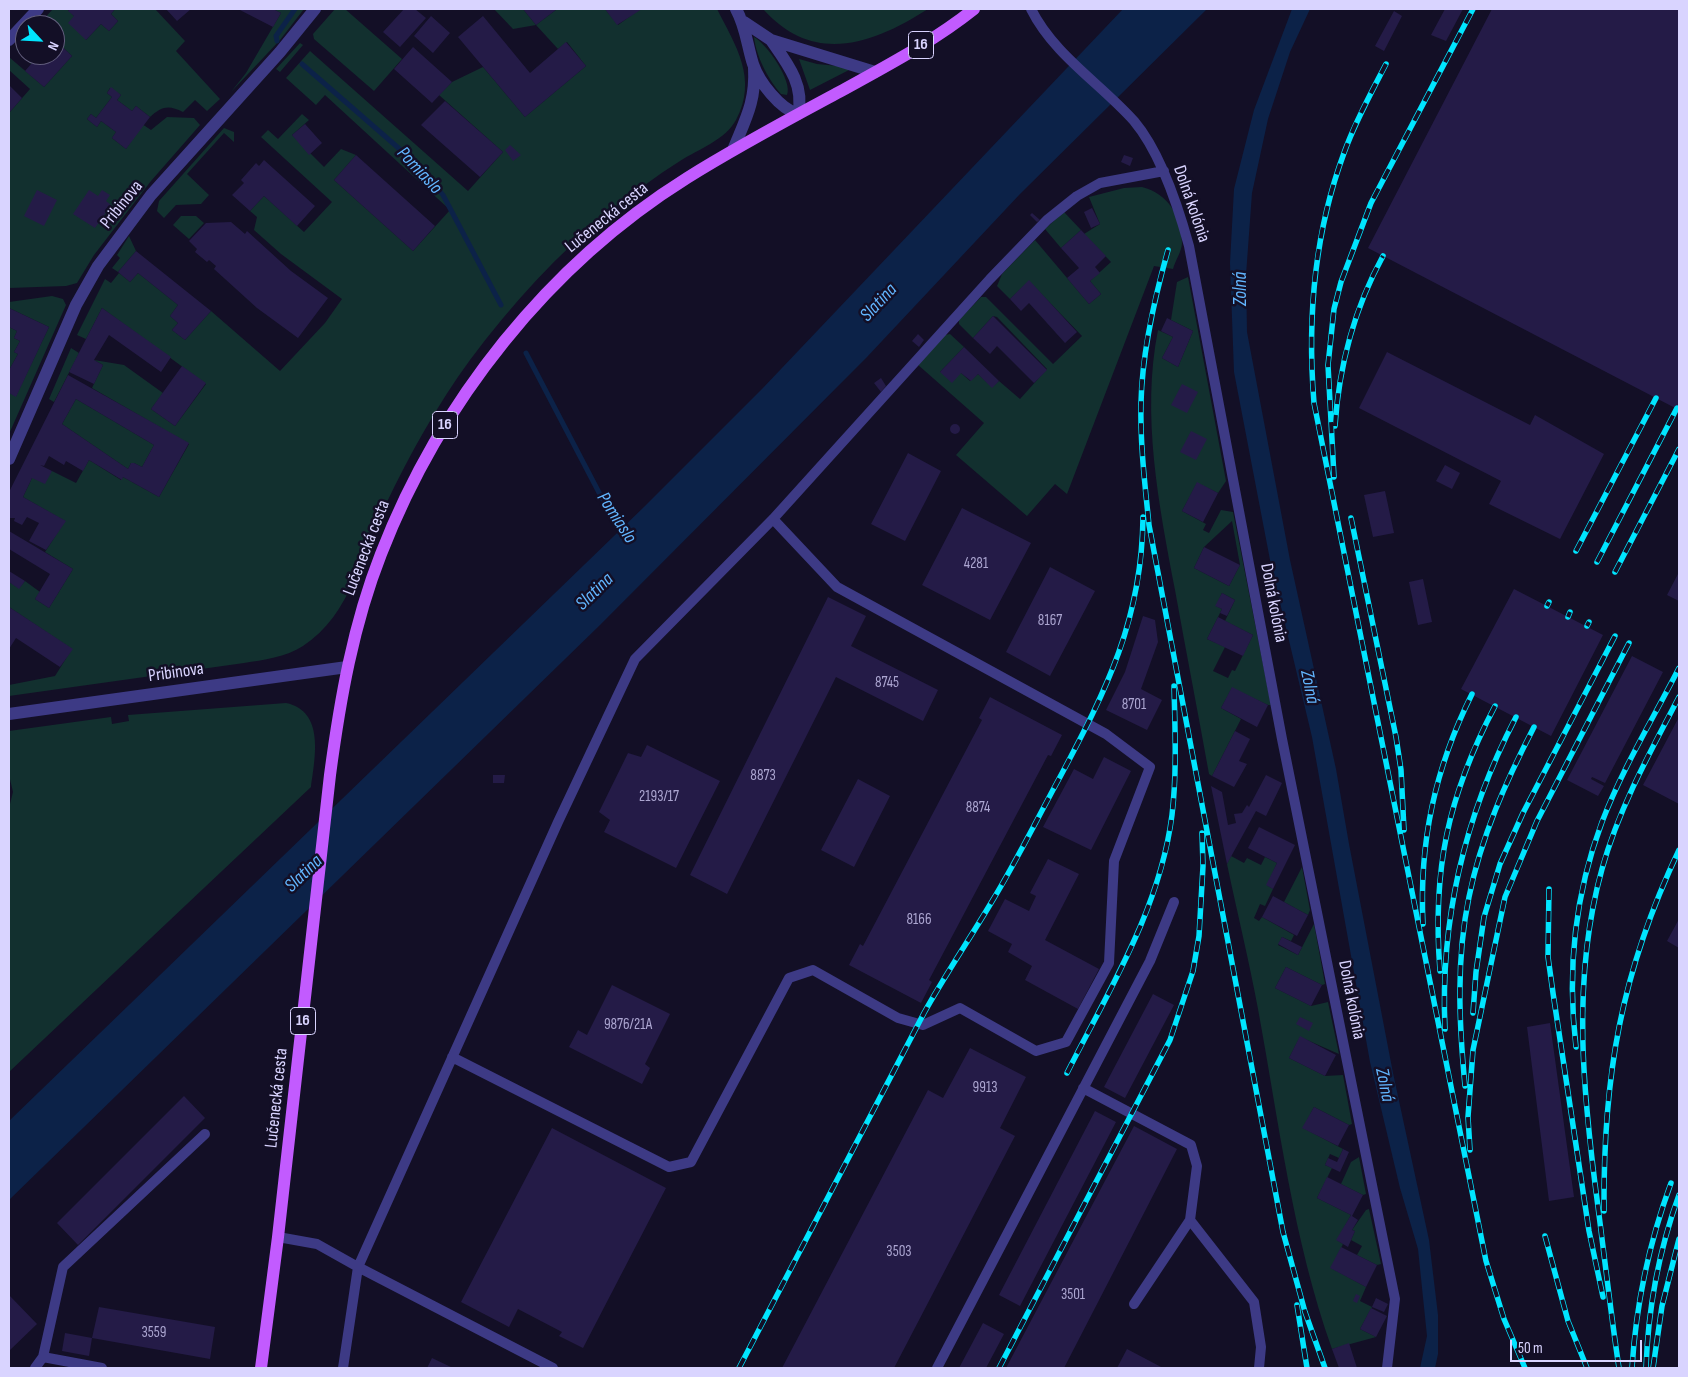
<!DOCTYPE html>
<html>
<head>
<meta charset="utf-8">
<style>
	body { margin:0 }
	#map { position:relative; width:1688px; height:1377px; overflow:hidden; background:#130f26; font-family:"Sofia Sans Condensed",sans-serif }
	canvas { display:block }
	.frame { position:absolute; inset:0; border:10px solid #d9d4ff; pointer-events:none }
	.north { position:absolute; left:15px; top:15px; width:50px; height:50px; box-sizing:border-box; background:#130f26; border:1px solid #625e7d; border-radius:50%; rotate:115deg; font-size:14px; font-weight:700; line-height:20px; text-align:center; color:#d9d4ff }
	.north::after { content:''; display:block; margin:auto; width:18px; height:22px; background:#00e5ff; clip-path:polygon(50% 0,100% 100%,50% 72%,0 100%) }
	.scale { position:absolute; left:1510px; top:1340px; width:132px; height:22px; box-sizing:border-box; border:2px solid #d9d4ff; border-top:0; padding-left:6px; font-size:15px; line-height:18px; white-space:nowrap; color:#d9d4ff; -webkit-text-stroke:4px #130f26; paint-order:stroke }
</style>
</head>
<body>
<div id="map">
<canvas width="1688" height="1377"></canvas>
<div class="frame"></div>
<div class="north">N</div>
<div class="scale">50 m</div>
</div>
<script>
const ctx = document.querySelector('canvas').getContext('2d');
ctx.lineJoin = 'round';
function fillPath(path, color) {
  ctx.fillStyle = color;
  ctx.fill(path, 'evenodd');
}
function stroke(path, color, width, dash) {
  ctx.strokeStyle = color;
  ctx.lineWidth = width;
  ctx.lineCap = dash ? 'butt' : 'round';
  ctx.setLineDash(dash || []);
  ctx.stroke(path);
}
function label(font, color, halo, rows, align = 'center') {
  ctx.font = font + ' "Sofia Sans Condensed",sans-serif';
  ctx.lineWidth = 5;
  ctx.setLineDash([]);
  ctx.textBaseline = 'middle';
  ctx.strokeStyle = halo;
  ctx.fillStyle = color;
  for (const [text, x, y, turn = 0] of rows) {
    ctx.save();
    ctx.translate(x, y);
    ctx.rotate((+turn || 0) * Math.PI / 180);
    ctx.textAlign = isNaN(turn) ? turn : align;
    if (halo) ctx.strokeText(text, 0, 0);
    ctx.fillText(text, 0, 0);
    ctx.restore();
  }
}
const green = new Path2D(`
	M53,9H67L74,16L86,40L101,24L109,31L118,21L111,14L115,9H155L185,41L176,51L220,99L207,111L195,100L183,112C169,105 162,106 150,117L136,106L132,111L117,100L121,95L110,88L107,93L112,97L96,118L91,114L87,119L97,127L101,121L116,132L112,138L126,149L142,124L151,130L167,117L194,118L200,125L151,181L94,255L77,283L66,286L9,288V113L30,89L9,70V57L44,87L72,56L55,40V25H38Z
	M273,9H304L280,40L231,92L246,73L281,13Z
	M335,9H345L402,59L374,91L314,39L313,34Z
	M494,9H523L536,25L557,9H605L618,25L640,9H717C736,46 758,79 736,120C725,140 699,149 680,161C656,176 634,193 612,210C558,253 511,305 470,360C437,405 410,454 386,504C362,553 351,615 303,646C286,657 263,660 244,663L9,696V685L55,676L72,649L9,607V582L19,588L25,581L40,592L35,599L49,608L73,569L45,552L65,521L23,497L32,478L52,471L76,483L89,460L121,480L123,477L159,497L189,444L92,388L103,365L94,360L124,365L163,393L151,409L175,426L206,384L102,308L86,339L77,335L105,279L111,283L119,273L130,282L138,273L178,305L170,316L178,323L172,330L185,340L211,311L280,371L325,323L342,299L281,254L254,230L257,217L250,211L264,196L304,232L332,202L261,137L268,130L278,139L302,114L309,120L292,135L324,167L341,149L356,155L334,180L413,251L450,210L325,95L316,105L286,78L310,51L468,191L503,152L439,95L452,82L483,67L525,117L586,66L567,42L558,49L536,25L513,29Z
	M763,9H928C873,44 814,66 763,9Z
	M754,37C766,43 793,81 787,95L781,94C768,79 756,56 754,37Z
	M25,39V55H39L31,64L16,49Z
	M300,43L303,45L280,72L276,69Z
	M799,59L817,64L848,67L849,70L810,90Z
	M224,128L234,132V142L224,133L187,174L209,195L201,204L176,205L164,218L157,211L159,201Z
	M1142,187C1169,194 1181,216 1182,243C1182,251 1175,261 1173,269L1154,266L1067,494L1055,484L1027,516L956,455L984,423L917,364L945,335L950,334L964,347L940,372L961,373L970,381L978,374L992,387L999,381L1020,399L1047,369L997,317L993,316L973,338L959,324V320L981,297H986L1053,364L1082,336L1029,281L1010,299L997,286L1002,274L1035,240L1089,304L1101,294L1090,281L1111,262L1084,234L1100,224L1089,197L1124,188Z
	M1064,212L1081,230L1061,248L1045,229Z
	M181,216H196L204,223L189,239L173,225Z
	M129,236L136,251L118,272L112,268L120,258L117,255Z
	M1188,277L1226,481L1218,493L1197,483L1182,511L1206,524L1203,530L1209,533L1221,510L1233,512L1271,705H1268L1232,688L1221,708L1241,719L1212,776L1209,774C1198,713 1186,651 1175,590C1159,506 1141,415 1158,330L1173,337L1162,358L1178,367L1193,331L1171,320L1177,282ZM1232,521L1240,565L1229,586L1194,568L1204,547ZM1222,593L1235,600L1225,621L1253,635L1235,671L1232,670L1228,678L1213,671L1225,647L1207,639L1222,609L1216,606Z
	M52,296L63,299L66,305L9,434V393L16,396L49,327L9,308V302Z
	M9,327L17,331L14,338L20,341L14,352L18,354L9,370Z
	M71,348L79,353L54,402L49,399Z
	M76,399L154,445L142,467L134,463H131L128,469L62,424Z
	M286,703C325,711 315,758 311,787L9,1072V808L13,792L9,775V731L111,717L112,724L129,721L128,715Z
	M1231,856L1244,863L1247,858L1261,865L1265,857L1277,863L1267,885L1273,889L1265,906L1260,904L1254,918L1259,921L1262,917L1294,935L1291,941L1282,937L1278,945L1298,955L1314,924L1325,984L1322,985L1286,967L1275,988L1311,1006L1328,1002L1339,1054L1300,1037L1289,1058L1325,1076L1343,1075L1352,1124L1349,1125L1314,1107L1303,1128L1343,1149L1339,1158L1330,1154L1325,1165L1332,1168L1317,1198L1351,1215L1337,1240L1343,1244L1331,1268L1366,1287L1360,1301L1372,1307L1360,1329L1376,1337L1332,1349C1293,1239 1279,1123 1258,1009C1249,960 1237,912 1227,864Z
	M1302,867L1310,910L1308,915L1284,902Z
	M1359,1157L1366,1194L1363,1195L1341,1184L1351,1162Z
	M1369,1209L1381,1264L1377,1265L1357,1255L1362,1246L1351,1240L1355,1231L1352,1230L1366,1210Z`);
const water = new Path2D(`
	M1123,9H1207L1020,194L867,357L600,625L9,1200V1121L645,506L762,389Z
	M1292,9H1310L1290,52L1268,119L1252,193L1246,275L1247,332L1290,560L1336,769L1349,844L1393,1073L1429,1240L1438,1315V1354L1435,1368H1420L1427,1336L1418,1249L1400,1188L1370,1062L1312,737L1271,565L1234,372L1230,263L1234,189L1254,110Z`);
const stream = new Path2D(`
	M277,41L276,36L295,9
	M302,64L418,165L443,195L501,305
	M526,353L605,504L624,535`);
const building = new Path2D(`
	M70,9H115L111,14L118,21L109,31L101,24L86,40L68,23L74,16L68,11Z
	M166,9H191L177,21Z
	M238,9H273L281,13L273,27Z
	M404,9H415L426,18L400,47L383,32Z
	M523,9H557L536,25Z
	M605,9H642L617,25Z
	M1445,9H1463L1446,41L1431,35Z
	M1492,9H1679V410L1368,248Z
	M1394,11L1402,16L1384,51L1375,46Z
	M431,16L450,33L433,53L414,36Z
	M483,16L530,73L566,42L586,66L525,117L458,37Z
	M55,40L72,56L44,87L25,71L39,55H55Z
	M413,47L452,82L432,103L394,69Z
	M9,85L22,98L9,113Z
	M111,87L121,95L117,100L132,111L136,106L150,117L126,149L112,138L116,132L101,121L97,127L87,119L91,114L96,118L112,97L107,93Z
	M445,101L503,152L480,177L421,125Z
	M305,124L322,143L309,155L292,135Z
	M510,145L521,155L513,161L505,150Z
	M356,155L435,226L413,251L334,180Z
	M1124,155L1133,158L1130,166L1121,162Z
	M264,160L315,206L297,226L264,196L250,211L232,195L244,183L241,180L256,163L259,166Z
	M37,190L57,200L44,226L24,216Z
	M89,190L98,196L102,190L110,195L106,201L111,205L95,228L73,214Z
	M1092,208L1100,224L1091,228L1084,212Z
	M1032,213L1040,220L1037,222L1030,215Z
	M231,222L245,234L247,231L291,271L328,298L298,338L257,308L214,269L216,266L209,260L207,262L195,252L197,249L189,241L206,223Z
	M1081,230L1106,256L1095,267L1100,273L1090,281L1101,294L1089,304L1067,278L1079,268L1061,248Z
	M136,251L211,311L185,340L172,330L178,323L170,316L178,305L138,273L130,282L118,272Z
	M1029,280L1077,332L1065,343L1029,303L1021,311L1010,299Z
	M9,308L49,327L16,397L9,393V370L18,354L14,352L20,341L14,338L17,331L9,327Z
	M102,308L171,357L161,372L109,335L94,360L103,365L94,384L69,372Z
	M993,316L1047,370L1034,383L997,346L990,354L973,338Z
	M1167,318L1193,331L1178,367L1162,358L1173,337L1161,331Z
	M918,334L924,340L919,347L912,341Z
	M964,347L999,381L992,388L978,374L971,381L961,373L952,383L940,372Z
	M1387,352L1530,425L1535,415L1604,454L1560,539L1489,504L1501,481L1359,408Z
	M182,366L206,383L175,426L151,409Z
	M68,375L189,443L159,497L123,477L122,480L89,460L83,471L66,461L64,465L49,456L44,466L40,465L52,471L45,484L32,478L23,497L66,521L46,550L29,541L39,523L27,517L22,525L14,521L15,518H9V492ZM76,399L154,445L142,467L134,463H131L128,469L62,424Z
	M881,378L886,386L881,392L874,383Z
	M1182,384L1198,392L1187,413L1171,405Z
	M950 429a5 5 0 1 1 10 0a5 5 0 1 1-10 0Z
	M1191,431L1207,439L1196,460L1180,452Z
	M908,453L941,471L905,541L871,524Z
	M1445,465L1460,473L1452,489L1436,481Z
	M1197,482L1218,493L1203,522L1182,511Z
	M1385,491L1394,533L1373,537L1364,495Z
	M962,508L1031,543L990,620L922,585Z
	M9,531L73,569L49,608L35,599L50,574L9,549Z
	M1204,547L1240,565L1229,586L1194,568Z
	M1050,567L1095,591L1050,676L1006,652Z
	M9,571L25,581L19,589L9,582Z
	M1679,572V601L1667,595Z
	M1423,579L1432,622L1418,625L1409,582Z
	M1514,589L1603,635L1551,736L1461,689Z
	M1222,593L1235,600L1227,616L1220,613L1222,609L1215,606Z
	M828,597L866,616L851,646L938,690L923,721L836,677L727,894L690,875Z
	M9,607L73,649L60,667L16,638L9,649Z
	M1143,616L1155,620L1158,642L1141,689L1162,700L1147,730L1106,710L1125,672Z
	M1218,617L1253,635L1243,656L1207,639Z
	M1632,656L1663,672L1605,783L1592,777L1591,779L1604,786L1598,796L1567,780Z
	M1232,687L1268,705L1257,727L1221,708Z
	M990,697L1062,735L1051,756L1048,755L929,980L932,982L921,1003L849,965L860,944L863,946L982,720L979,718Z
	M1679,717V804L1643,785Z
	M1235,731L1250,739L1239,761L1247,764L1234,787L1212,776Z
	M647,745L720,781L676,868L604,832L610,820L599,812L628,753L641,757Z
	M1104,757L1131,771L1091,850L1043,827L1074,769L1093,779Z
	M493,775H505L504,783H493Z
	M1266,775L1282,783L1266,816L1256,811L1227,864L1211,786L1222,792L1228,825L1236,823L1234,814L1242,813L1247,805L1249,807Z
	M858,779L890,796L854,867L821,850Z
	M1259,827L1295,845L1273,889L1266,885L1277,863L1248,848Z
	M1048,859L1079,874L1045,940L1099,969L1078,1009L1025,980L1032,966L1008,952L1012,944L988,931L1005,899L1029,911L1036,896L1030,893Z
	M1273,896L1308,915L1297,936L1262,917Z
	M1679,919V948L1667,941Z
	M1282,937L1302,947L1298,955L1278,944Z
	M1286,967L1322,985L1311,1006L1275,988Z
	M612,985L670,1014L645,1064L650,1068L642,1084L569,1047L578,1030L587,1035Z
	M1153,994L1174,1005L1125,1098L1104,1087Z
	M1300,1017L1313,1023L1309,1031L1296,1024Z
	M1550,1023L1574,1197L1549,1201L1527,1027Z
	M1300,1036L1336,1055L1325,1076L1289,1058Z
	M970,1048L1026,1077L1000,1128L1015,1136L894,1368H782L928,1090L943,1098Z
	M184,1096L205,1118L78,1245L57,1223Z
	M1314,1107L1349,1125L1338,1146L1302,1128Z
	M1095,1111L1116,1122L1020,1306L999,1295Z
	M1134,1126L1177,1149L1064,1368H1006Z
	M552,1128L666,1188L583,1348L559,1336L562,1332L518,1309L509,1327L461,1302Z
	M1343,1149L1349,1152L1340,1172L1325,1165L1328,1158L1337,1162Z
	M1327,1177L1363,1195L1352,1216L1358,1220L1352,1230L1355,1231L1348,1247L1336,1240L1351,1215L1317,1198Z
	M1341,1247L1377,1265L1366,1287L1330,1268Z
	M1356,1294L1360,1296L1357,1303L1353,1301Z
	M9,1295L37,1324L9,1351Z
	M1376,1298L1388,1304L1384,1312L1372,1307Z
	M99,1307L215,1327L210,1359L92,1338L89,1356L62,1351L65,1333L92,1338Z
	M1371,1308L1387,1316L1376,1337L1360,1329Z
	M983,1323L1004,1334L986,1368H959Z
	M1349,1343L1357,1368H1339L1332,1349Z
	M1127,1349L1163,1368H1117Z
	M432,1358L453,1368H427Z`);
const service = new Path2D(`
	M1031,9C1054,55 1100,83 1134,121C1161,153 1178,206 1189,246L1282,739L1395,1299L1387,1368
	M452,1057L669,1167L691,1162L789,978L813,970L898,1018L923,1025L960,1008L1036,1051L1066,1042L1109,963L1114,861L1150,767L1106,734L837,587L773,519
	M1083,1088L1191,1145L1197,1166L1190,1220L1254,1302L1261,1347L1259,1368
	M278,1237L317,1244L358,1267L343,1368
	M1134,1304L1190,1220
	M35,1368L43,1357
	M102,1368L43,1357L63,1267L205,1134
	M553,1368L358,1267L558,822L635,659L773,519L990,279L1047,220L1077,196L1100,183L1164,171
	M937,1368L1150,961L1174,902`);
const minor = new Path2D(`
	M9,40L38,9
	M9,459L76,305L98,266L151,195L280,52L315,9
	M9,714L347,667`);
const tertiary = new Path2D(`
	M736,9C746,27 747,45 753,64C759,82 780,109 798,114C805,85 787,63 771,40
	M744,22L771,40L875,72
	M733,150C745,120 756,102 754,68`);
const primary = new Path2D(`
	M261,1368L278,1237L330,775C340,700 353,625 381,554C440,402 548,265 687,178C738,146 791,118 843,90C888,65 934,41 974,9`);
const rail = new Path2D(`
	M1386,64C1371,93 1355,122 1344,153C1314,234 1307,317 1314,403L1486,1261L1504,1319L1525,1368
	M1168,250C1154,300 1142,352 1141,403C1140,444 1145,485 1149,525L1283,1232L1305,1312L1325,1368
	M1335,426C1339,366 1354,309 1383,256
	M1334,477L1328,365L1334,309L1341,282L1371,203L1473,9
	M1351,518L1396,737L1401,770L1404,830
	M1576,551L1656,398
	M1597,562L1677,408
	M1615,572L1679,449
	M1547,606L1549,602
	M1568,617L1570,612
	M1587,626L1589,622
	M1549,889L1548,957L1553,993L1589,1231L1603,1297
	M1423,924C1419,842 1435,768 1472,694
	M1440,971C1432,869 1448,796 1495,706
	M1473,1013L1476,972L1484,917L1500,864L1523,813L1615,636
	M1445,1029C1440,919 1465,815 1516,717
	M1576,1047C1567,971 1575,894 1602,822C1622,769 1653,719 1679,668
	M1067,1073C1109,990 1160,909 1172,815C1177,773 1175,729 1174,686
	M1465,1086C1459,1023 1456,959 1469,897C1481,837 1506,781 1534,727
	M1470,1150L1468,1117L1473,1050L1505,897L1537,821L1629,643
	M1604,1211C1603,1076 1621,972 1679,850
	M1545,1236L1568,1321L1587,1368
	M1297,1305L1307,1368
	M739,1368L924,1013C945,975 969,940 991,903C1016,862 1037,819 1060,777C1107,689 1142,619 1143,517
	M999,1368L1170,1040L1193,971L1199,936L1203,866L1202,833
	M1619,1368C1611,1315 1605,1261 1598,1207C1583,1094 1571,980 1602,869C1619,808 1650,752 1679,697
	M1632,1368C1636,1304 1649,1243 1671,1183
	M1646,1368C1648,1309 1659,1250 1679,1195
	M1653,1368L1662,1306L1679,1239`);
const numberNames = [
	["4281",976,564],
	["8167",1050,621],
	["8745",887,683],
	["8701",1134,705],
	["8873",763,776],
	["2193/17",659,797],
	["8874",978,808],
	["8166",919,920],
	["9876/21A",628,1025],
	["9913",985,1088],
	["3503",899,1252],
	["3501",1073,1295],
	["3559",154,1333]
];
const shields = [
	[921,45,25],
	[445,425,25],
	[303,1021,25]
];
const shieldNames = [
	["16",921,45],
	["16",445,425],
	["16",303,1021]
];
const streetNames = [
	["Dolná kolónia",1191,204,71],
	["Pribinova",122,205,-51],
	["Lučenecká cesta",607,218,-39],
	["Lučenecká cesta",367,548,-69],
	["Dolná kolónia",1273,603,79],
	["Pribinova",176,673,-8],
	["Dolná kolónia",1351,1000,79],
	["Lučenecká cesta",277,1098,-84]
];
const waterNames = [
	["Pomiaslo",419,171,47],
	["Zolná",1241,289,-90],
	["Slatina",879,303,-47],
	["Pomiaslo",616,518,57],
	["Slatina",595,592,-44],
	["Zolná",1309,687,79],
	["Slatina",304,874,-44],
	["Zolná",1384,1085,79]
];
fillPath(green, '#12302f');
fillPath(water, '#0c2248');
stroke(stream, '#0c2248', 5);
fillPath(building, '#241b47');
stroke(service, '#3d3a85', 10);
stroke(minor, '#3d3a85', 12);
stroke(tertiary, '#3d3a85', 12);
stroke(primary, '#c25bff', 12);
stroke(rail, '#00e5ff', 5.5);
stroke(rail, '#130f26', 4, [11]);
label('15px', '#aca6d1', null, numberNames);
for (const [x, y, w] of shields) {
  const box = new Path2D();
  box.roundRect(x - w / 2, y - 13.5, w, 27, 4);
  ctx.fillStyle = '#130f26';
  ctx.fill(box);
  stroke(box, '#d9d4ff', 1);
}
label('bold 16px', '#d9d4ff', null, shieldNames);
label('18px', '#d9d4ff', '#130f26', streetNames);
label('italic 19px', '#62b6ff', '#130f26', waterNames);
</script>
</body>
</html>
